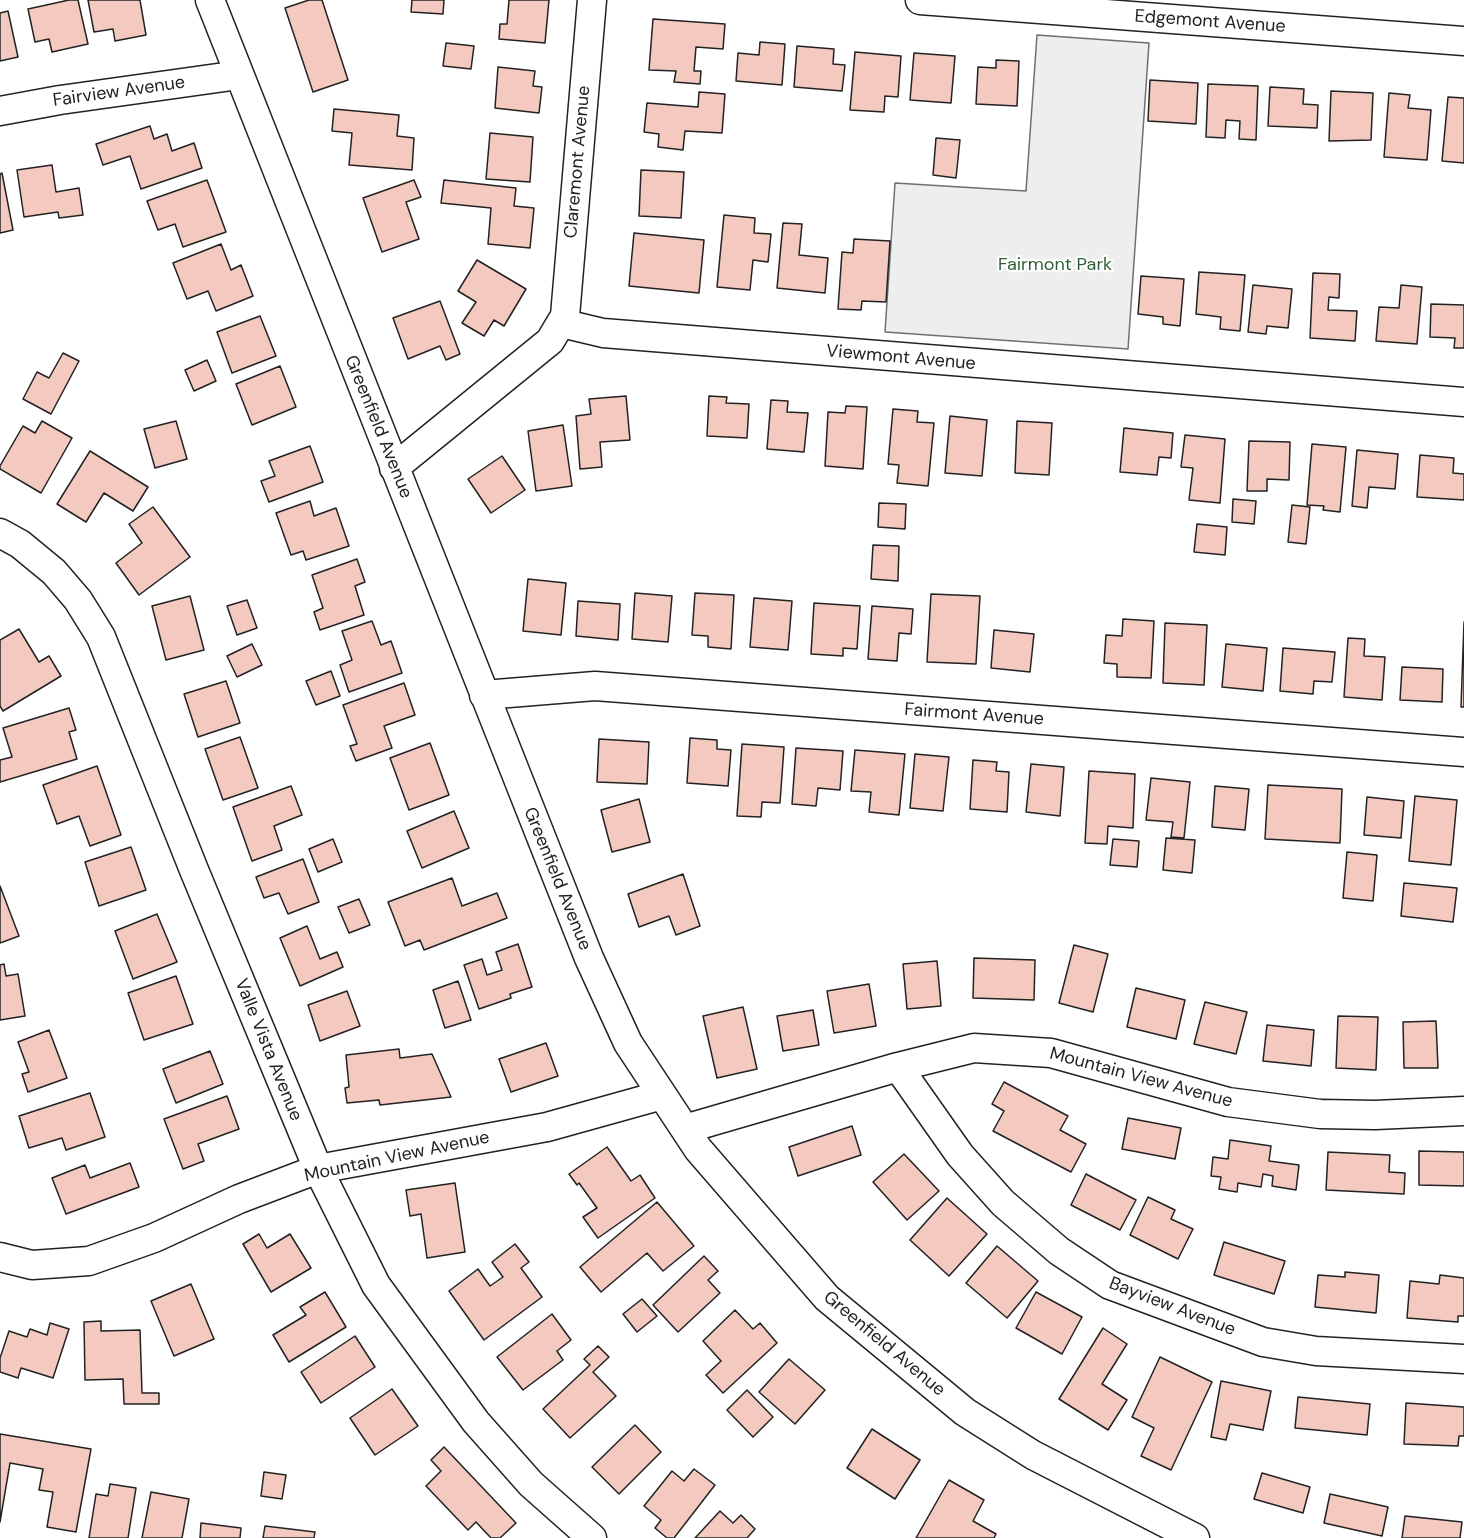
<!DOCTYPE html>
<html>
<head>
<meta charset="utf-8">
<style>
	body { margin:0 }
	canvas { display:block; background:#fff }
</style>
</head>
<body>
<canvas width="1464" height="1538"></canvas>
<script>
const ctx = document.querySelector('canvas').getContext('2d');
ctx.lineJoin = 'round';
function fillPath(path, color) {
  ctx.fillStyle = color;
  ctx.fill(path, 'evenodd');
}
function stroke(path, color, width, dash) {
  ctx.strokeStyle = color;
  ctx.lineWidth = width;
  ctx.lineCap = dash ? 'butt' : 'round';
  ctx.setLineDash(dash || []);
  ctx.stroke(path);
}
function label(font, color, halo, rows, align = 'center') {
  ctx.font = font + ' "DM Sans",sans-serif';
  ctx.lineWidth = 4.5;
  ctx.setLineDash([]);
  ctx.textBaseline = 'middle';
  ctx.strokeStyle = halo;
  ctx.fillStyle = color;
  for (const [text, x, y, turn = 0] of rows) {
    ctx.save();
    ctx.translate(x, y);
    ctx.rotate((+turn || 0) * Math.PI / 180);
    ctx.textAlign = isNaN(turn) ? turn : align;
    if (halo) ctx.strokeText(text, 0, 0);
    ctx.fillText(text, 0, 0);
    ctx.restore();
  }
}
const green = new Path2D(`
	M1037,35L1149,43L1128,349L885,332L895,183L1026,191Z`);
const building = new Path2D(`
	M69,0H78L88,44L52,52L49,39L35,42L28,9Z
	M88,0H140L146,35L115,41L113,29L94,32Z
	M309,0H322L348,80L313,92L285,8Z
	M412,0H444L443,14L411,12Z
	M509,0H549L545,43L499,39L500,24H507Z
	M8,11L18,57L0,61V13Z
	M653,19L725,24L723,49L696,47L694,71H701L700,84L674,82L676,71L649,70Z
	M760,42L785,44L782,85L736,81L738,53L759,55Z
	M446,43L474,46L471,69L443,66Z
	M797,46L834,49L833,64L845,65L842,91L794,87Z
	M855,52L901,56L898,97L885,96L884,112L850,110Z
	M914,53L955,56L951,103L910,100Z
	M996,60L1019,61L1017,106L976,104L978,67L996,68Z
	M498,67L535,71L533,86L542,87L539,113L495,108Z
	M1150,80L1198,83L1196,124L1148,121Z
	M1208,84L1258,86L1256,140L1239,139L1240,121L1226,120L1225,138L1206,137Z
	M1270,87L1304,89L1303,104L1318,105L1317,128L1268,126Z
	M1331,91L1373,93L1371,140L1329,141Z
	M699,92L725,94L722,133L685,131L683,150L658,147L659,134L644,132L647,103L698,107Z
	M1389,93L1410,95L1408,108L1431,110L1427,160L1384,157Z
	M1448,97L1464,98V163L1442,161Z
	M334,109L399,115L397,136L414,138L412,170L349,165L352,133L332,131Z
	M150,126L154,139L167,134L172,151L194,143L202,168L141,189L130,156L103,165L96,144Z
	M490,133L533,137L530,182L486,179Z
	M936,138L960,140L956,178L933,175Z
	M52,165L56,192L79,188L83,215L59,218L58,212L24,217L17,170Z
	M641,170L684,172L681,218L639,216Z
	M2,173L13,230L0,233V174Z
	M207,180L226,232L183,247L175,224L158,230L147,201Z
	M414,180L421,197L406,202L419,239L382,252L363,198Z
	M444,180L516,188L514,206L534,208L530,248L488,244L491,208L441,203Z
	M724,215L755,218L754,233L771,234L768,262L753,260L750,290L717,287Z
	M783,223L802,224L799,255L828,258L825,293L777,288Z
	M634,233L704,240L699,293L629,286Z
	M854,239L890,241L886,302L862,301L861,310L838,309L842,252L853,253Z
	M221,244L231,270L241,265L253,296L216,311L208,291L187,299L173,263Z
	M477,260L526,289L504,326L494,320L484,336L462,323L476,302L458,291Z
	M1199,272L1245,275L1240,331L1220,329L1221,317L1196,314Z
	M1313,273L1340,274L1339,298L1329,297L1328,310L1357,311L1355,341L1310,338Z
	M1141,276L1184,279L1180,326L1163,324V317L1138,314Z
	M1253,285L1292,289L1288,328L1267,326L1266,334L1248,332Z
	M1401,285L1422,287L1417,344L1376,341L1379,307L1399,308Z
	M440,301L460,354L446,360L440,346L408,359L393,318Z
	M1431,304L1464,305V348H1454L1455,338L1430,337Z
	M260,316L276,356L232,373L217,332Z
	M63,353L79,361L51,414L23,399L37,372L49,378Z
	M207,360L216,381L194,391L185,370Z
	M280,366L296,407L252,425L236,384Z
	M626,396L630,440L600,442L602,467L580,469L576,416L591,414L589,399Z
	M709,396L727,397L726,403L749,404L747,438L707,436Z
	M771,400L788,401L787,412L808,413L804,452L767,449Z
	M846,406L867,407L863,469L825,466L828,412L845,413Z
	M893,409L918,411L917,422L934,423L928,486L897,483L899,465L888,464Z
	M950,416L987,420L982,476L945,473Z
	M42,421L72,438L41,493L0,469V466L23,426L35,433Z
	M176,421L187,459L155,468L144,429Z
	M1017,421L1052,423L1049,475L1015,473Z
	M563,425L572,486L536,491L528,431Z
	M1124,428L1173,433L1171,458L1159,457L1157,475L1120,472Z
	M1185,435L1225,439L1220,503L1189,500L1193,468L1181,467Z
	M1249,441L1290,442L1289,480L1267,479V491H1247Z
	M1312,444L1346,447L1340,512L1323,510L1324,506L1307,505Z
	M310,446L323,482L269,502L261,481L275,476L269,461Z
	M1357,450L1398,454L1395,489L1369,487L1367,508L1352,506Z
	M90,451L148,487L133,511L104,493L86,522L57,504Z
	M1420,455L1454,458L1453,473L1464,474V500L1417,497Z
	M502,456L525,490L491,513L468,479Z
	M1233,499L1256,501L1254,524L1232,522Z
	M310,501L314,516L336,508L349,546L306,560L303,551L291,555L276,513Z
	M879,503L906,504L905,529L878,527Z
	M1292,505L1310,507L1306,544L1288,542Z
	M153,507L190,557L139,595L116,563L142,543L129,524Z
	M1197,524L1227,527L1225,555L1194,552Z
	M873,545L899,546L898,581L871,579Z
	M357,559L365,582L355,586L364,615L320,630L314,612L323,608L312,575Z
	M528,579L566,583L561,635L523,631Z
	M635,593L672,596L668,642L632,639Z
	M695,593L734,595L731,649L708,647V636L692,635Z
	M931,594L980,596L976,664L927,662Z
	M190,596L204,650L166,660L152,606Z
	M754,598L792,601L788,650L750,647Z
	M247,600L257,628L237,635L227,606Z
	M578,601L620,604L618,640L576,636Z
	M814,603L860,606L857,649L843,648V656L811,654Z
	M872,606L913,609L911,634L899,633L897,661L868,659Z
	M1123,619L1154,621L1151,678L1117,677V664L1104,663L1106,635L1122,636Z
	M372,621L381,645L391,641L402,673L349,692L340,665L352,660L342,631Z
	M1464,622V707H1461Z
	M1165,623L1207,625L1204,685L1163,683Z
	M19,629L39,662L49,656L61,676L3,711L0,706V640Z
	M994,630L1034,634L1030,672L991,668Z
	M1348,638L1365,639L1364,656L1385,657L1382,700L1344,697Z
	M252,644L262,665L237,677L227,656Z
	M1226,644L1267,648L1263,691L1222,687Z
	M1283,648L1335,652L1332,682L1314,681L1313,694L1280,691Z
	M1402,667L1443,669L1442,702L1400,700Z
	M331,671L340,696L316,705L306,681Z
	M226,681L240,723L198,737L184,694Z
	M404,683L415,715L384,726L392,748L356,761L350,746L357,744L343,705Z
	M69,708L76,730L69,732L77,759L0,782V760L12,757L3,728Z
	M240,737L258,788L223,800L205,749Z
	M690,738L717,740V749L731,750L728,786L687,783Z
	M599,739L649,742L647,784L597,782Z
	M430,743L449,795L409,810L390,758Z
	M742,744L784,747L780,803L762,802L761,817L737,816Z
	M796,748L843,751L840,790L818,788L816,806L792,804Z
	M855,750L905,754L899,815L869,812L871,792L851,791Z
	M915,754L949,757L943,811L910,808Z
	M973,760L997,762L996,771L1009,772L1007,812L970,809Z
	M1031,764L1064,767L1060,816L1026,812Z
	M97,766L121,835L90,846L79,816L57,824L43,785Z
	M1089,771L1135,774L1133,828L1108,826L1107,844L1085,843Z
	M1151,778L1190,782L1184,838L1171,837L1173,822L1146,820Z
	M1268,785L1342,789L1340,843L1265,839Z
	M291,786L302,815L274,826L282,850L252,861L233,807Z
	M1215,786L1249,789L1245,830L1212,827Z
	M1415,796L1457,800L1451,865L1409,861Z
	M1367,797L1404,801L1401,838L1364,835Z
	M639,799L650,842L612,852L601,810Z
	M454,811L469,848L422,868L407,831Z
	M1166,838L1195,840L1192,873L1163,870Z
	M333,839L342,862L318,872L309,849Z
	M1113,839L1139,841L1137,867L1110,865Z
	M131,847L146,890L99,906L85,862Z
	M1347,852L1377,855L1373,901L1343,898Z
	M303,859L319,902L288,914L279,893L264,898L256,877Z
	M683,874L700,926L676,935L669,916L639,927L628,894Z
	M452,878L462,906L497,893L507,918L424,950L420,940L405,946L388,902Z
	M1404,883L1457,888L1453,922L1401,916Z
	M0,886L19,936L0,943Z
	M359,899L370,925L349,933L338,907Z
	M157,914L177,962L133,979L115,931Z
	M307,926L320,959L337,952L343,967L300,986L280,938Z
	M518,944L532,987L510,994L511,998L479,1009L464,965L482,959L487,975L502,970L496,952Z
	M1074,945L1108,954L1093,1012L1059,1003Z
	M974,958L1035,960L1034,1000L973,998Z
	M937,961L941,1006L907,1009L903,964Z
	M4,964L6,976L18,974L25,1016L0,1020V965Z
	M176,976L193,1024L144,1040L128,993Z
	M458,981L471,1020L445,1028L433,990Z
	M869,984L876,1026L834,1033L827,991Z
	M1136,988L1185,1000L1176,1039L1127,1027Z
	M347,991L360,1026L320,1041L308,1005Z
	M1205,1002L1247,1012L1236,1054L1194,1044Z
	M743,1007L757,1069L717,1078L703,1016Z
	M813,1010L819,1045L783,1051L777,1016Z
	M1338,1016L1378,1017L1376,1070L1336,1068Z
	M1436,1021L1438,1068H1404L1403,1022Z
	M1267,1025L1314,1030L1311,1066L1263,1061Z
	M49,1030L67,1078L28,1092L22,1074L29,1072L18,1042Z
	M546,1043L558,1076L511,1092L499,1059Z
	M399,1049L400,1058L432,1054L451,1097L380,1105L379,1100L347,1103L345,1088L349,1087L346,1055Z
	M210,1051L223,1084L176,1103L163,1069Z
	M1004,1082L1068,1116L1060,1130L1086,1144L1071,1172L993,1131L1004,1111L992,1104Z
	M90,1093L105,1137L66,1150L62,1138L29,1148L19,1116Z
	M227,1096L239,1129L198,1144L204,1161L183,1169L164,1119Z
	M1128,1118L1181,1128L1175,1159L1122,1149Z
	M852,1126L861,1155L798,1176L789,1147Z
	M1230,1140L1271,1146L1269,1161L1299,1165L1296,1190L1272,1186L1273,1176L1263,1174L1261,1187L1238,1183L1237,1192L1219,1189L1221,1177L1211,1176L1213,1157L1228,1159Z
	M607,1147L631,1181L640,1175L655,1198L598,1238L583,1217L597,1208L579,1183L577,1185L569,1174Z
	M1419,1151L1464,1152V1186L1419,1185Z
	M1328,1152L1390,1155L1389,1172L1405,1173L1404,1194L1326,1190Z
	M904,1154L939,1191L907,1220L873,1182Z
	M130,1163L139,1187L66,1214L52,1178L85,1165L90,1178Z
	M1086,1174L1136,1200L1120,1230L1071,1205Z
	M455,1183L465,1252L427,1258L421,1214L410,1216L406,1190Z
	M1148,1197L1175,1210L1171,1219L1193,1229L1178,1259L1130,1235Z
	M947,1198L987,1234L949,1276L910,1240Z
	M657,1202L694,1246L663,1271L647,1253L601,1292L580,1267Z
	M259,1234L267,1248L290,1234L311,1268L271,1292L243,1244Z
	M1224,1242L1285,1261L1274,1294L1214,1275Z
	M515,1244L529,1262L521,1268L542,1297L484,1340L449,1291L478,1269L490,1286L503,1277L492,1262Z
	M997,1246L1038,1281L1007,1318L966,1283Z
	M704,1256L718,1271L708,1280L720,1293L678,1332L653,1305Z
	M1345,1272L1379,1275L1376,1313L1315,1307L1318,1275L1345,1277Z
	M1440,1275L1464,1278V1316H1458V1322L1407,1318L1410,1281L1439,1284Z
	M191,1284L214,1339L174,1356L151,1301Z
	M325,1292L346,1327L289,1362L273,1335L306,1315L300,1307Z
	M1036,1292L1082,1317L1062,1354L1016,1328Z
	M642,1299L657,1316L637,1332L623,1314Z
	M735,1310L753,1329L760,1323L777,1343L723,1393L706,1375L721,1361L703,1341Z
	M552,1314L571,1340L557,1351L563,1360L523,1390L497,1357Z
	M101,1321V1331L140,1330L142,1393H159V1404H124L123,1379L85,1380L84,1322Z
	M50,1323L69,1329L53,1378L21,1368L18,1378L0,1372V1358L9,1331L27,1337L30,1329L47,1335Z
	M1103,1328L1127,1344L1102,1384L1127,1400L1108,1430L1059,1399Z
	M355,1336L375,1367L321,1403L301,1372Z
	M598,1346L609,1357L593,1372L616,1396L570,1438L543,1409L590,1365L584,1359Z
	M1160,1357L1212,1382L1171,1470L1141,1456L1154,1428L1132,1417Z
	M789,1359L825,1390L795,1424L759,1392Z
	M1221,1381L1271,1391L1263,1430L1230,1424L1226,1440L1211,1437Z
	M392,1389L418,1426L375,1455L350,1418Z
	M747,1390L773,1417L753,1437L727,1410Z
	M1298,1397L1370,1404L1367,1435L1295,1428Z
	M1406,1403L1464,1407V1436H1459L1458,1446L1404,1444Z
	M635,1425L661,1452L619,1494L592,1467Z
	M872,1429L920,1460L895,1499L847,1468Z
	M0,1434L91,1449L76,1532L47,1527L53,1492L39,1490L43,1469L10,1463L0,1522Z
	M444,1447L516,1523L500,1538H491L476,1522L468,1530L426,1486L441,1471L431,1460Z
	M694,1469L715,1485L674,1538H667L655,1528L661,1520L644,1506L672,1471L684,1481Z
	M264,1472L286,1475L282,1499L261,1496Z
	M1262,1473L1310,1487L1303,1513L1254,1499Z
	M949,1480L984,1500L973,1521L996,1534L994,1538H916Z
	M110,1484L136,1488L128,1538H89L96,1494L108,1496Z
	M151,1492L189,1499L182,1538H142Z
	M1330,1494L1388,1507L1382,1536L1324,1523Z
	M720,1511L733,1523L741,1515L755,1529L747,1538H695Z
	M1405,1516L1462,1522L1460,1538H1402Z
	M201,1523L241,1528L240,1538H200Z
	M265,1526L315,1532L314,1538H263Z`);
const minor = new Path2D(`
	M210,0L589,958L628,1043L698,1149L827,1298L965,1412L1033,1455L1195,1538
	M920,0L1464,41
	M0,111L60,100L239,75
	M561,323L603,333L1464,402
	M394,468L550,341L565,316L592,0
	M0,533L20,544L54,572L78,600L101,637L194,870L318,1169L376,1285L476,1422L531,1484L592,1538
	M484,695L595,686L1464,752
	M898,1067L960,1155L1003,1203L1059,1251L1110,1285L1263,1342L1316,1351L1464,1359
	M685,1129L898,1067L974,1048L1051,1053L1228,1102L1320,1114L1375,1115L1464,1111
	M0,1257L32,1265L89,1261L154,1238L239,1199L318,1169L547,1127L662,1095`);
const streetNames = [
	["Edgemont Avenue",1210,22,4],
	["Fairview Avenue",119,92,-8],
	["Claremont Avenue",578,162,-85],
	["Viewmont Avenue",901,358,5],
	["Greenfield Avenue",378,427,68],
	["Fairmont Avenue",974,715,4],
	["Greenfield Avenue",557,879,68],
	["Valle Vista Avenue",268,1050,68],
	["Mountain View Avenue",1141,1078,15],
	["Mountain View Avenue",397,1157,-12],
	["Bayview Avenue",1172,1307,21],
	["Greenfield Avenue",884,1344,40]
];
const parkNames = [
	["Fairmont Park",1055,265]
];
fillPath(green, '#eee');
stroke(green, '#6f6f6f', 1.5);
fillPath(building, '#f3c9c0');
stroke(building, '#222', 1.5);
stroke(minor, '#222', 31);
stroke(minor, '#fff', 28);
label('18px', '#222', '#fff', streetNames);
label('18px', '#2f5e38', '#fff', parkNames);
</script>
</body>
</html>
